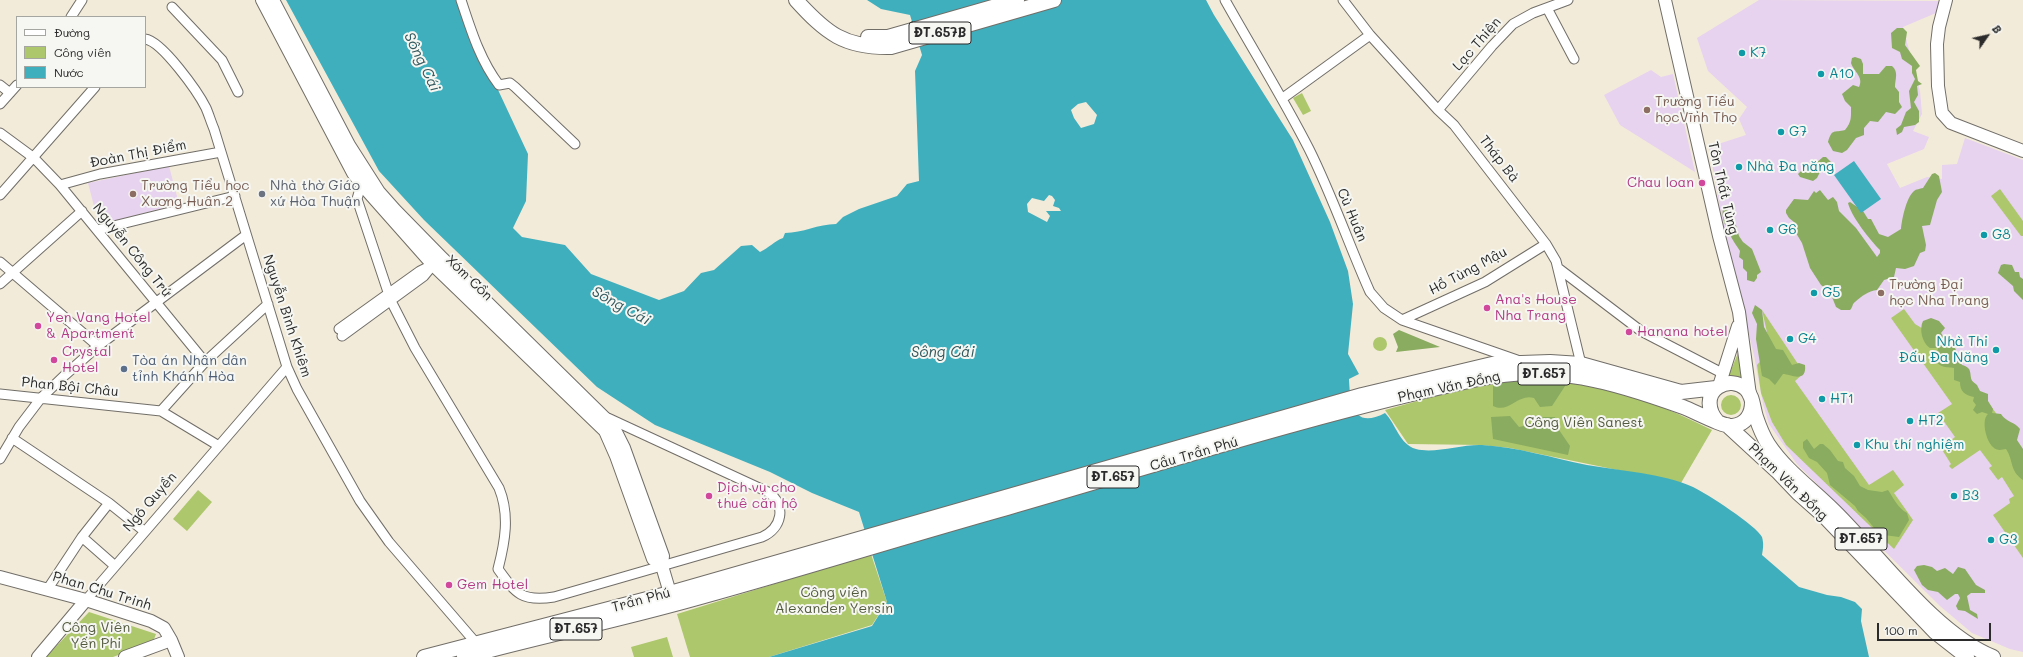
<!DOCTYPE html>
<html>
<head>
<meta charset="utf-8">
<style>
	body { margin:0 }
	#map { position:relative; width:2023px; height:657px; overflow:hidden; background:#f3ebda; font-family:Mali,sans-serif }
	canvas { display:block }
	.legend { position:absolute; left:16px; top:16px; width:130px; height:72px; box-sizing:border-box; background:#f6f6f2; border:1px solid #a5a5a2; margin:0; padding:5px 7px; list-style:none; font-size:12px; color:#2b2b2b }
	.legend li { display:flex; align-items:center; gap:8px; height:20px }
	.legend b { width:20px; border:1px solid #a5a5a2 }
	.north { position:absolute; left:1967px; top:16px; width:40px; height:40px; -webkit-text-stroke:3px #f6f6f2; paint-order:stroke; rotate:56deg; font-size:11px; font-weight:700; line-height:16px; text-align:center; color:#2b2b2b }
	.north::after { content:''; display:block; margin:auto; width:14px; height:18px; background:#2b2b2b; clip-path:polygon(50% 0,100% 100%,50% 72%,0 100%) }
	.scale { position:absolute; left:1877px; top:623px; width:114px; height:18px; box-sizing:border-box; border:2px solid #2b2b2b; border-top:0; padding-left:5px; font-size:12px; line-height:14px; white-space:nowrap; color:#2b2b2b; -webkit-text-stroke:3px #f6f6f2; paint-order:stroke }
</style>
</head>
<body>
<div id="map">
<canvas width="2023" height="657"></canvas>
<ul class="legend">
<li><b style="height:5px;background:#fff"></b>Đường</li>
<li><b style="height:11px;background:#adc76c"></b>Công viên</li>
<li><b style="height:11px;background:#40afbd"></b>Nước</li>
</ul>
<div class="north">B</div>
<div class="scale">100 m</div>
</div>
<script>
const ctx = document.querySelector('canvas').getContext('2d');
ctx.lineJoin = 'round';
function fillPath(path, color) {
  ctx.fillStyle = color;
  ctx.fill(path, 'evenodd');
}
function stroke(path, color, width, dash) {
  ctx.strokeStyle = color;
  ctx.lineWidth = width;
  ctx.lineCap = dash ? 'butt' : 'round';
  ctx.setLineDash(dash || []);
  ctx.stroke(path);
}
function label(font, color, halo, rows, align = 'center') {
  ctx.font = font + ' Mali,sans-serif';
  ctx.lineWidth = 4;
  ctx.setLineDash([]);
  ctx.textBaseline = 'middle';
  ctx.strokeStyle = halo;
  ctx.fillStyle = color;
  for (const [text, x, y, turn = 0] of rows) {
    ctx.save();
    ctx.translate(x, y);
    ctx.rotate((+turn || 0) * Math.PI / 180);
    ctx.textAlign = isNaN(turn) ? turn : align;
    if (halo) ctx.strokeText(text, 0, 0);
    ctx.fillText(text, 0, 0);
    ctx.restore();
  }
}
const built = new Path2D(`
	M1759,0L1939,1L1936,13L1903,27L1920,91L1922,114L1913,131L1929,137L1924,149L1887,164L1900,188L1927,177L1942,179V165L1957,164L1965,138L2023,160V652L2010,649L1972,633L1940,606L1797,464L1769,424L1763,404L1754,355L1724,231L1709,147L1746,135L1739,119L1747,107L1708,71L1697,38Z
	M1651,70L1661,77L1673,74L1695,172L1620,125L1604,95Z
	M169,166L179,204L99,225L88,183Z`);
const green = new Path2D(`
	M1302,93L1311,111L1303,115L1293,98Z
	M2000,189L2023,221V236H2021L1991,196Z
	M1904,309L1915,324L1943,341L2023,450V558L1993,515L2010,503L2009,499L2014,496L2002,477L1998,480L1989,468L1992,466L1980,450L1952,469L1949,466L1951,464L1941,448L1955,437L1938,413L1952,404L1891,318Z
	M1762,310L1804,373L1795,381L1869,485L1893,470L1904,485L1894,493L1913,520L1894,549L1786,445L1772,422L1761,393L1757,365L1771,350Z
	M1373 344a7 7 0 1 1 14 0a7 7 0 1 1-14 0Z
	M1738,353H1740L1742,377L1740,379L1731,378L1729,375Z
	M1575,380C1623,390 1668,408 1712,430L1681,483L1510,448L1481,445L1408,444L1385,410L1486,382Z
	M1721 405a10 10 0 1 1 20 0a10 10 0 1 1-20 0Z
	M198,490L212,502L187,531L173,519Z
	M871,554L887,602L872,625L769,657H690L677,614Z
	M89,612L156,634L153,642L113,657H46Z
	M667,637L673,657H634L631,647Z`);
const forest = new Path2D(`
	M1897,28H1903L1907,32L1905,45L1920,66L1916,70L1918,81L1922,84L1917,86L1918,95L1914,102L1919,111V122L1915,125L1904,127L1902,132L1897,135L1896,129L1901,125L1906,112L1911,108L1909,91L1915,79L1912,73V66L1902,59L1900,52L1892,48L1891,33Z
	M1855,57L1861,59L1863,64V74H1879L1886,66H1892C1899,72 1895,79 1895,87L1899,92V102L1902,107L1895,114L1886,112L1878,122L1870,121L1864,128V135L1856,138L1847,150L1842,153L1833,151L1828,142C1832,128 1834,133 1845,130C1852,122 1851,116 1851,107L1845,101L1842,94L1853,85L1859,87C1864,77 1854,72 1851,63L1852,58Z
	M1823,157H1826L1831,162L1827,171L1825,172L1821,170L1817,178L1813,181L1800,177L1798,174C1805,168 1806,164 1815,164Z
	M1935,173L1939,176L1942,192L1937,200L1930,225L1922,226L1926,245L1925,251L1920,253L1914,266L1905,269L1896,268L1894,277L1884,280L1877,290C1868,291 1862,296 1855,302C1852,304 1853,307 1850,310H1841L1836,307L1830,292L1821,285L1810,268L1802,243L1796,233L1794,222L1789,218L1786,213V210L1794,199L1808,200L1814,191L1816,193L1820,190L1828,200L1833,197L1837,202L1839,211L1856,228L1877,257L1880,253V250C1870,240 1851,216 1848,203L1850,202L1863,211L1868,219H1871L1879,234L1888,237L1901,229C1902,219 1906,198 1914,191C1916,189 1920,189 1923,188L1932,174Z
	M1726,208L1734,218L1739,236L1743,242L1752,249L1761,272L1757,275V278L1754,282L1747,280V272L1743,268V260L1739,257L1740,251C1733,240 1720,222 1723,209Z
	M2004,264L2012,265L2015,272H2019L2020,277L2023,279V300L2014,291L2013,286L1998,273L2001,265Z
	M1755,305L1762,310L1764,327L1776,349L1783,350L1792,365L1799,363L1805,365C1807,384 1790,374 1783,374L1775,385L1769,379L1762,376L1756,339L1757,324L1752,313Z
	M1931,318L1939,321L1945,328L1941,333L1943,336C1956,339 1956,355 1962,365C1973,368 1969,373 1972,381L1977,385L1980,391L1988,394V401L1993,409L1992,413L2001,414C2006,422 2015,422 2020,429L2017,440L2023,449V480C2009,470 2014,461 2006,449C2001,450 1997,451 1993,447C1986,441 1981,420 1988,414L1982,412L1977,414L1973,410L1976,405L1973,401L1974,397C1965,395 1960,392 1960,382L1954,380V368C1947,367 1937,368 1935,357C1935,353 1938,352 1938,348H1930C1922,343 1919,329 1923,321Z
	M1399,330L1440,347L1396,352L1398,347L1393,334Z
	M1519,379L1569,380L1552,406L1540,407L1534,398C1518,393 1509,414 1493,406V381Z
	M1510,416L1519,427L1528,425L1542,417H1555L1557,427L1570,446L1568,455L1493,439L1491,417Z
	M1807,439L1814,449L1820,444H1823L1830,450L1838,461L1843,462L1845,468L1854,476L1860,486L1868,490L1882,492L1888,490C1894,499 1898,508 1907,513L1909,520L1899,537L1884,535L1881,531L1875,529L1866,518L1858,511L1855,506L1830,485L1827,473L1817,462L1809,458L1803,448V442Z
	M1924,565L1932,567L1937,571L1945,568L1953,574L1958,567L1965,569L1976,585L1985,590V593H1971L1967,596L1970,610L1977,614L1978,619L1965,611L1958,610L1956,606L1960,598L1958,594H1955L1947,600L1938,592L1928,590L1922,585L1914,570L1917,566Z`);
const water = new Path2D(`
	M286,0H456L528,154L526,201L513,228L522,237L565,245L591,274L659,300L684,291L701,273L714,270L741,246L752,245L760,252C769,248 774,241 783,238L785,233C803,233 818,224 836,224L843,217L859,209L897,196L907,184L919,181L915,71L922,55L910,15L881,9L867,0H1206L1214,15L1293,140L1330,222L1348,271L1353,304L1348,354L1359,374L1349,379C1350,403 1353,430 1385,413C1396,424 1399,444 1416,449C1435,454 1462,444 1482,445C1518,447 1552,458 1587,465C1621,471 1662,473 1693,487C1706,493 1757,526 1762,537C1764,544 1763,549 1762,555L1799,587L1827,595L1841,597L1855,602L1862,609L1861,621L1869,657H769L872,626L887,602L859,512L812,493L770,472L655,425L597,387L424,220L379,171ZM1086,102L1097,115L1094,124L1081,128L1074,118L1071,110L1078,104ZM1049,195L1052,196L1055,200L1053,206L1059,208L1061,211H1046L1050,216L1047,222L1028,212L1027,204L1032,198L1044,201Z
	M1854,161L1881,199L1861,213L1834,175Z`);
const street = new Path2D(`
	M461,0C471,30 480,60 499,85L510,83L515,87L575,144
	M1225,0C1253,50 1283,98 1309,149C1332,195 1349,245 1370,292L1384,308L1402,320L1517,360
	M1343,0L1370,35L1438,110L1454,125L1546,244L1556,261L1581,364
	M172,7L222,60L238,92
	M1547,8L1574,59
	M71,17L82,0
	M145,39C162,41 198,92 206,108C209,115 211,122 214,129L287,367L297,389L360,501L389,542L476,643
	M0,85L10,93
	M1283,98L1370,35
	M0,104L17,85
	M1438,110L1492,46L1513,24L1533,13L1568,0
	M0,133L34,158L60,185L205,362
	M60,185L100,174L221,152
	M363,186L359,192L357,199L391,301L415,348L499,488C510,515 505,542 498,569C516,594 522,602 554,597L762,537C782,528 787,505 768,492L608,418
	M0,195L95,87
	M97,230L235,196
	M0,262L98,346
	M1558,268L1641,331L1722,373
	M0,284L82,211
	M1402,320L1485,282L1546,244
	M339,329L420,271L430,266
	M342,336L424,276L433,265
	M0,394L161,411L219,446
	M161,411L205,362L268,304
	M12,438L109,503L82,537L47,590
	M0,459L19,427L41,398L65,375L98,346L246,235
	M109,503L144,531
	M82,537L115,566
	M86,600L287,367`);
const secondary = new Path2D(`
	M262,0L353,173L363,186L433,265L605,431L616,456L653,559L662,566
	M273,0L349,145L379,192L395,210L441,257L613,426L624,448L663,556L662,566L670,593
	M1665,0L1719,236L1739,312L1750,395
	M1946,0L1939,27L1937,44L1938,86L1942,113L1951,123L2023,151
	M1719,386L1738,326
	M0,577L86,600L151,621L164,628L171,640L178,657
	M38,657L86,600
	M125,657L171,640`);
const primary = new Path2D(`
	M796,0C826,33 844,48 891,47L1054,0
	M868,37H888L1017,0
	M1717,421C1708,411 1706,395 1718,387C1727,381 1738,382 1746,389C1753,396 1753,408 1756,417C1759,426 1763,436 1768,444C1785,470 1812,489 1834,511C1880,556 1934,633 1993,657
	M1727,425L1777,471L1798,493L1824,516L1935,632L1967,657
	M424,657L670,593L1362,395L1492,364L1550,362L1581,364L1681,392L1716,388
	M464,657C534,638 605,623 675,604C786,574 896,539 1007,508C1163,463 1319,413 1478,379C1552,363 1614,382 1683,407C1694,411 1723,427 1733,426C1746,424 1752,414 1752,402`);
const markers = [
	[1742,53,4,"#0f9aa8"],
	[1821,74,4,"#0f9aa8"],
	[1647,110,4,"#8d6e63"],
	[1781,132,4,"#0f9aa8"],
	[1739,167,4,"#0f9aa8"],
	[1702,183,4,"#d1479c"],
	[133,194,4,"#8d6e63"],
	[262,194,4,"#6b7280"],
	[1770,230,4,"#0f9aa8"],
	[1984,235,4,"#0f9aa8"],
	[1814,293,4,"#0f9aa8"],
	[1881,293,4,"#8d6e63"],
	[1487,308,4,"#d1479c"],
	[38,326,4,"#d1479c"],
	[1629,332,4,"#d1479c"],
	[1790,339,4,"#0f9aa8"],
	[1996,350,4,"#0f9aa8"],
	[54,360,4,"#d1479c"],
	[124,369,4,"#5c6f8a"],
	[1822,399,4,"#0f9aa8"],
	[1910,421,4,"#0f9aa8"],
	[1857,445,4,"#0f9aa8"],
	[709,496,4,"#d1479c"],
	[1954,496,4,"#0f9aa8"],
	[1991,540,4,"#0f9aa8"],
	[449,585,4,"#d1479c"]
];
const shields = [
	[940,33,62],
	[1544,374,52],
	[1113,477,52],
	[1861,539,52],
	[576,629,52]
];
const shieldNames = [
	["ĐT.657B",940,33],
	["ĐT.657",1544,374],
	["ĐT.657",1113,477],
	["ĐT.657",1861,539],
	["ĐT.657",576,629]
];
const streetNames = [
	["Lạc Thiện",1477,44,-49],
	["Đoàn Thị Điểm",138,154,-11],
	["Tháp Bà",1499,159,52],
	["Tôn Thất Tùng",1723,188,77],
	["Cù Huân",1352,215,67],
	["Nguyễn Công Trứ",132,250,51],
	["Hồ Tùng Mậu",1468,271,-28],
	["Xóm Cồn",469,278,44],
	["Nguyễn Bình Khiêm",287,316,72],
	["Phan Bội Châu",70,387,6],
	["Phạm Văn Đồng",1449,387,-12],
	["Cầu Trần Phú",1194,454,-16],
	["Phạm Văn Đồng",1788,482,44],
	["Ngô Quyền",150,502,-49],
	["Phan Chu Trinh",102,591,17],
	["Trần Phú",641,600,-15]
];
const cultureNames = [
	["K7",1750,53],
	["A10",1829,74],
	["G7",1789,132],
	["Nhà Đa năng",1747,167],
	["G6",1778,230],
	["G8",1992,235],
	["G5",1822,293],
	["G4",1798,339],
	["Nhà Thi",1988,342,"right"],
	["Đấu Đa Năng",1988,358,"right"],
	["HT1",1830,399],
	["HT2",1918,421],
	["Khu thí nghiệm",1865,445],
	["B3",1962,496],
	["G3",1999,540]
];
const educationNames = [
	["Trường Tiểu",1655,102],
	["họcVĩnh Thọ",1655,118],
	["Trường Tiểu học",141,186],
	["Xương Huân 2",141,202],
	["Trường Đại",1889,285],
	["học Nha Trang",1889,301]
];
const hotelNames = [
	["Chau loan",1694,183,"right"],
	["Ana's House",1495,300],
	["Nha Trang",1495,316],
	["Yen Vang Hotel",46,318],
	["& Apartment",46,334],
	["Hanana hotel",1637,332],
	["Crystal",62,352],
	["Hotel",62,368],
	["Dịch vụ cho",717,488],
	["thuê căn hộ",717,504],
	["Gem Hotel",457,585]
];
const worshipNames = [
	["Nhà thờ Giáo",270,186],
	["xứ Hòa Thuận",270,202]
];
const serviceNames = [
	["Tòa án Nhân dân",132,361],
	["tỉnh Khánh Hòa",132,377]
];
const parkNames = [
	["Công Viên Sanest",1584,423],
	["Công viên",834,593],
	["Alexander Yersin",834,609],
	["Công Viên",96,628],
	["Yến Phi",96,644]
];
const waterNames = [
	["Sông Cái",422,62,64],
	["Sông Cái",621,306,29],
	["Sông Cái",943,352]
];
fillPath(built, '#e7d2ef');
fillPath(green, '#adc76c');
fillPath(forest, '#8aac60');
fillPath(water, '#40afbd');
stroke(street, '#716e68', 11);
stroke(secondary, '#716e68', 14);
stroke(primary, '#716e68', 16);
stroke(street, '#fff', 9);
stroke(secondary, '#fff', 12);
stroke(primary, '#fff', 14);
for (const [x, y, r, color] of markers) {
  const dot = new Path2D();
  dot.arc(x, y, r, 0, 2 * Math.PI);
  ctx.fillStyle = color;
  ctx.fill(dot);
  stroke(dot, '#f6f6f2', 1.5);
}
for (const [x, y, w] of shields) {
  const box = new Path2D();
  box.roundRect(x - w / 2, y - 11, w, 22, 3);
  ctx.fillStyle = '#f6f6f2';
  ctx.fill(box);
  stroke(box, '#2b2b2b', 1);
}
label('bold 13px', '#2b2b2b', null, shieldNames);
label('14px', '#2b2b2b', '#f6f6f2', streetNames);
label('14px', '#0d838f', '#f6f6f2', cultureNames, 'left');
label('14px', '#785e54', '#f6f6f2', educationNames, 'left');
label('14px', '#b23c85', '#f6f6f2', hotelNames, 'left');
label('14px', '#5b616d', '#f6f6f2', worshipNames, 'left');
label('14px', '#4e5e75', '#f6f6f2', serviceNames, 'left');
label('14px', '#525a3e', '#f6f6f2', parkNames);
label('italic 15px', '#32595e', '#f6f6f2', waterNames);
</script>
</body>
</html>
